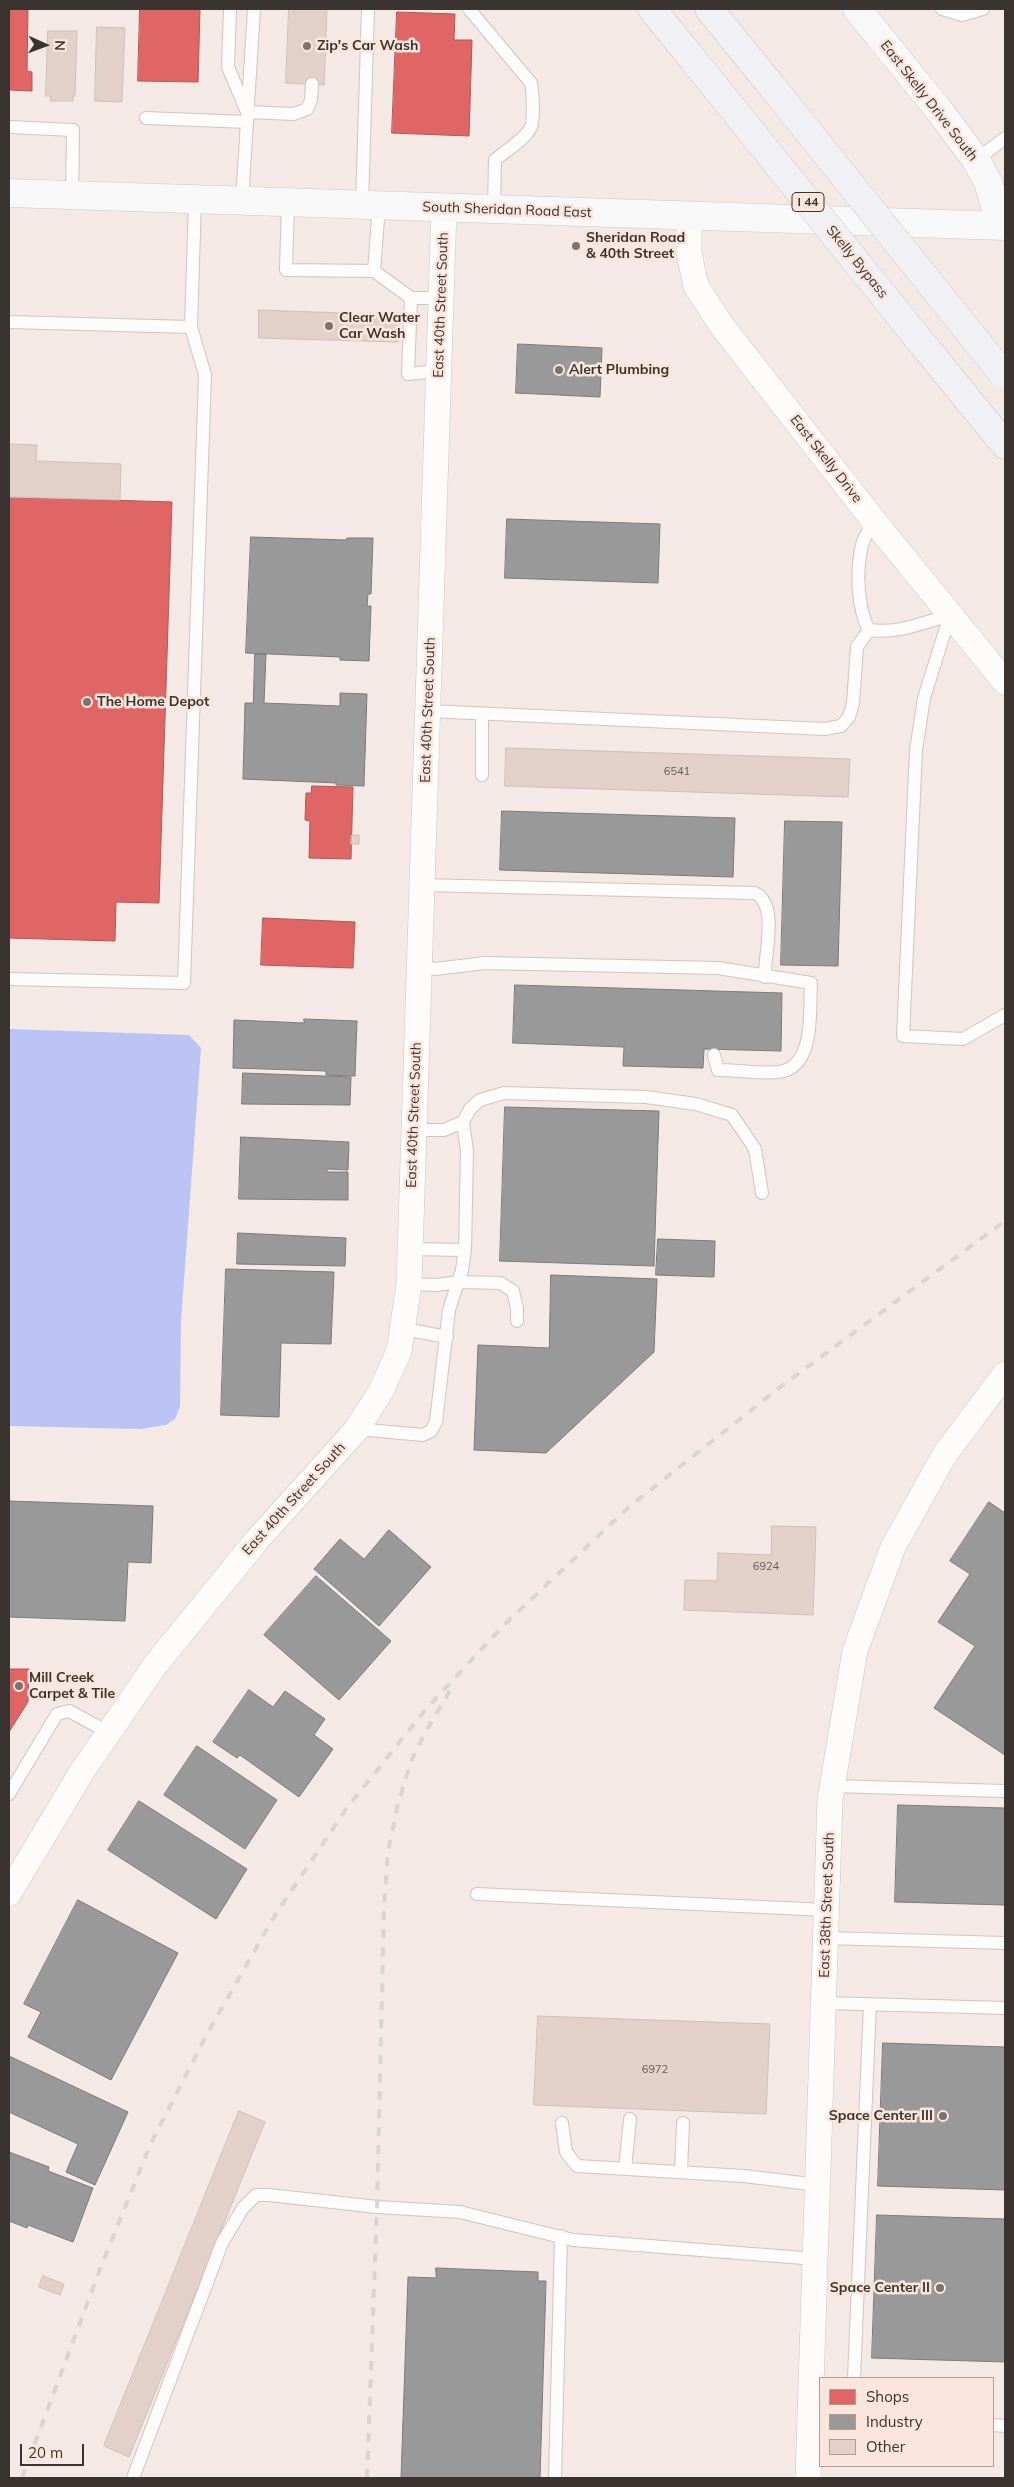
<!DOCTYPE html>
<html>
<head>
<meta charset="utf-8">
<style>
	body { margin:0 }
	#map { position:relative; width:1014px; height:2487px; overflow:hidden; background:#f4e9e4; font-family:Mulish,sans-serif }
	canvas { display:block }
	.frame { position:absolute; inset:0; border:10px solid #3b332f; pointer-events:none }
	.legend { position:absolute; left:819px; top:2377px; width:175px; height:90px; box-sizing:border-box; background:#fbe6dd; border:1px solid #ae9e97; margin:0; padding:6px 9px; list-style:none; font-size:15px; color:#3b332f }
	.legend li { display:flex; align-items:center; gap:10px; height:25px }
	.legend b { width:25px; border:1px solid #ae9e97 }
	.north { position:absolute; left:20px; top:20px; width:50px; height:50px; -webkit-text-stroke:4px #fbe6dd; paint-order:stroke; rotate:92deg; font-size:14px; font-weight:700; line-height:20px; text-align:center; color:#3b332f }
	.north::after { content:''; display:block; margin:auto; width:18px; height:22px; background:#3b332f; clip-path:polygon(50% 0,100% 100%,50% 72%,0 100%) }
	.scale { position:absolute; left:20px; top:2444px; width:64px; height:22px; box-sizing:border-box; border:2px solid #3b332f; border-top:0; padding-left:6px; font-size:15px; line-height:18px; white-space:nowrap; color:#3b332f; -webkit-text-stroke:4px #fbe6dd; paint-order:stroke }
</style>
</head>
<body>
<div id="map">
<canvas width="1014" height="2487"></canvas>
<div class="frame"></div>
<ul class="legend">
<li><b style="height:14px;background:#e06666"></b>Shops</li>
<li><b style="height:14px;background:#999"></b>Industry</li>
<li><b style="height:14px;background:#e3d1c9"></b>Other</li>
</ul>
<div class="north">N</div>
<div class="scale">20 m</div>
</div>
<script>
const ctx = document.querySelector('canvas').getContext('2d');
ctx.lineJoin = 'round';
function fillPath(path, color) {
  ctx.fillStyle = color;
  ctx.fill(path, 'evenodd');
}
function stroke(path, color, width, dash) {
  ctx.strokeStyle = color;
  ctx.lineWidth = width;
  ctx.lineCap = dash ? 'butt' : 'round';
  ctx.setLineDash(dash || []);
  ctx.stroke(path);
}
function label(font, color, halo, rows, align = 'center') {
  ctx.font = font + ' Mulish,sans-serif';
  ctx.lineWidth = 5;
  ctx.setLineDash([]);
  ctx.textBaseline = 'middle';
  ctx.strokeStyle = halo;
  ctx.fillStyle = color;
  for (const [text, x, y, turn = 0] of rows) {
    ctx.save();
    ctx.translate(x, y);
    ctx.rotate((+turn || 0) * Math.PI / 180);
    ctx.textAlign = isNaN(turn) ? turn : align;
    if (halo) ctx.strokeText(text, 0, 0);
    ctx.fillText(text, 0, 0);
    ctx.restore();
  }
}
const water = new Path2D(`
	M9,1029L189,1035L201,1048L181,1321L180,1407L175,1419L166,1425L141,1429L9,1426Z`);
const shops = new Path2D(`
	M9,9H28L27,71L32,72V91L9,90Z
	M140,9H200L198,82L138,81Z
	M397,12L455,14L454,40H472L469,136L392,133Z
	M9,497L172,502L159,903L116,902L115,941L9,938Z
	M312,786L353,787L351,859L309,858L310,821L305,820L306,793H311Z
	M263,918L355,922L353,968L261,965Z
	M9,1669H29L28,1702L9,1732Z`);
const industry = new Path2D(`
	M518,344L602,348L600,397L516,393Z
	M507,519L660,524L658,583L505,578Z
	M251,537L346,540L347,538H373L371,594H368L367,606H371L369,661L340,660V657L246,653Z
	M255,654H266L264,703L340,706V693L367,694L364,786L336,785V783L243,779L245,703H253Z
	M502,811L735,818L733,877L500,870Z
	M785,821L842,822L838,966L781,965Z
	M515,985L782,993L781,1051L704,1049L703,1068L623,1066L624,1047L513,1043Z
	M304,1019L357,1021L355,1076L326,1075V1071L233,1068L234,1020L304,1023Z
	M243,1073L351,1077L350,1105L242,1104Z
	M505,1107L659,1111L654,1266L500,1261Z
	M241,1137L349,1142L348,1170L327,1169V1172H348V1200L239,1199Z
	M238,1233L346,1238L345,1266L237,1264Z
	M658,1239L715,1241L714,1277L656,1275Z
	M226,1269L334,1272L331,1344L281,1343L279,1417L221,1415Z
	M551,1275L657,1279L654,1352L546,1453L474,1450L478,1345L549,1348Z
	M9,1501L153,1506L151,1563L128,1562L125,1621L9,1617Z
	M989,1502L1005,1513V1755L934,1708L975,1646L938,1622L970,1574L950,1561Z
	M389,1530L431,1567L379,1626L314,1569L340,1539L364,1559Z
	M316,1576L391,1641L339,1700L264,1635Z
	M249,1690L273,1707L285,1691L325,1719L314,1735L333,1749L299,1797L240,1755L237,1758L213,1742Z
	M197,1746L277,1800L245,1849L164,1795Z
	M139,1801L247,1869L216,1919L108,1850Z
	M898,1805L1005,1808V1905L895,1902Z
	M78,1900L178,1953L111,2080L28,2037L41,2012L24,2004Z
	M883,2043L1005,2047V2190L878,2186Z
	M9,2056L128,2112L95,2185L66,2172L78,2144L9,2112Z
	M9,2152L49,2167L48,2171L93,2188L73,2242L28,2225L27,2228L9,2221Z
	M877,2215L1005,2219V2362L872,2358Z
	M436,2268L538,2272V2281H546L540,2478H401L408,2277L436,2278Z`);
const building = new Path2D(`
	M289,9H327L324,85L286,83Z
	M97,27L125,28L122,102L95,101Z
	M48,31H77L75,96H73V101H50L51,96H46Z
	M259,310L399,315L398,342L259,338Z
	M9,444L37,445L36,461L121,464L120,500L9,497Z
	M506,748L850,759L848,797L505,786Z
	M352,835H359V844H351Z
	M772,1526L816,1527L813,1615L684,1610L685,1580L717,1581L718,1553L771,1555Z
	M538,2016L770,2024L766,2114L534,2105Z
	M239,2111L265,2122L129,2457L104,2446Z
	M43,2276L64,2284L60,2295L39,2287Z`);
const lane = new Path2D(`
	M230,9L228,67L247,112L294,114L307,109L311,100L312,84
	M469,9L531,83C533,93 534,119 531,127C525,140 505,151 495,160L494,209
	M942,9L962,15L983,9
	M146,118L247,122
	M9,127L73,130L72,195
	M976,160L1005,138
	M242,201L254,9
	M288,202L286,270L374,271L411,298
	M362,205L368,9
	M374,271L379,206
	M9,322L191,327
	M438,371L408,374L411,298H441
	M874,521C870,528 864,537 862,545C856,569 857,608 869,630C898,634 922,623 950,615
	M950,615L924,698L916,750L903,1036L963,1039L1005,1015
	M428,711L825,729L841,726L849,717L853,703L857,647L869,630
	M482,775V714
	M422,885L755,893C779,905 764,954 765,977
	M419,965L435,969L485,963L718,968L811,983C809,1010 816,1067 779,1072C760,1074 738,1070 718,1070L714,1055
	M9,979L184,983L205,375L191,327L195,199
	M414,1130H444L463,1122L470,1109L480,1100L504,1093L646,1097L696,1104L732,1115L755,1149L762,1193
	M409,1249L465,1250L467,1151L463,1122
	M409,1284L437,1285L458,1282L500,1283L513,1291L517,1308V1321
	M404,1329L447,1337
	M357,1429L423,1435L431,1431L436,1422L449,1310L462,1270L465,1250
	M832,1786L1005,1791
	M9,1794L57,1714L69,1711L108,1732
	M477,1894L827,1910
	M826,1938L1005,1943
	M824,2003L1005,2008
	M562,2123L566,2152L577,2166L744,2176L818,2185
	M625,2169L630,2119
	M681,2172L683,2123
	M854,2378L870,2004
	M993,2425L1005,2426
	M133,2478L222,2243L243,2208L256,2195H269L377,2207L460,2212L573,2240L816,2259
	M555,2478L561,2236`);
const street = new Path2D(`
	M689,216V253L696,286L722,326L874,521L1005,682
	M9,1893L83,1770L156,1664L257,1540L357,1429L381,1391L399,1351L409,1284L444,208
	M808,2478L830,1799L855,1651L893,1547L945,1454L1005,1374`);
const secondary = new Path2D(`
	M857,9L941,113L976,160L988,182L1001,226
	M9,193L1005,226`);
const highway = new Path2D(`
	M652,9L691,57
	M709,9L774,89
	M925,347L1005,445`);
const rail = new Path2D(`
	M22,2478L100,2269L151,2143L206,2036L272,1920L346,1809L426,1709L504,1625L629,1507L783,1385L1005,1221
	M367,2478L377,2207L384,1908L388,1852L398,1804L411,1761L426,1731L450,1691`);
const highwayBridge = new Path2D(`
	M691,57L925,347
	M774,89L1002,373`);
const markers = [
	[307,46,5,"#7c736e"],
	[576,246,5,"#7c736e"],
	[329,326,5,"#7c736e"],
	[559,370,5,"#7c736e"],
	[87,702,5,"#7c736e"],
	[19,1686,5,"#7c736e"],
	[943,2116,5,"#7c736e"],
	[940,2288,5,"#7c736e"]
];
const numberNames = [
	["6541",677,772],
	["6924",766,1567],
	["6972",655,2070]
];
const shields = [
	[808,202,32]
];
const shieldNames = [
	["I 44",808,202]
];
const poiNames = [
	["Zip's Car Wash",317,46],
	["Sheridan Road",586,238],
	["& 40th Street",586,254],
	["Clear Water",339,318],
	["Car Wash",339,334],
	["Alert Plumbing",569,370],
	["The Home Depot",97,702],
	["Mill Creek",29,1678],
	["Carpet & Tile",29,1694],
	["Space Center III",933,2116,"right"],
	["Space Center II",930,2288,"right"]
];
const streetNames = [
	["East Skelly Drive South",929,101,52],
	["South Sheridan Road East",507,210,2],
	["Skelly Bypass",857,262,51],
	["East 40th Street South",441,305,-88],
	["East Skelly Drive",826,459,52],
	["East 40th Street South",428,710,-88],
	["East 40th Street South",414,1115,-88],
	["East 40th Street South",294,1499,-48],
	["East 38th Street South",827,1905,-88]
];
fillPath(water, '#bbc3f5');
fillPath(shops, '#e06666');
stroke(shops, '#ae5756', 1);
fillPath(industry, '#999');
stroke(industry, '#7d7a79', 1);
fillPath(building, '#e3d1c9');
stroke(building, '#c9c0bc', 1);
stroke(lane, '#cec5c0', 14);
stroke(street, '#cec5c0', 26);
stroke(secondary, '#cec5c0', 29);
stroke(highway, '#ccc6c4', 29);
stroke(lane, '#fdfcfb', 12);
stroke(street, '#fdfcfb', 25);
stroke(secondary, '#f9f8f9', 28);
stroke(highway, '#f0f0f5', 28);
stroke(rail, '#d8d5d3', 4, [9, 9]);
stroke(highwayBridge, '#ccc6c4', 29, []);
stroke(highwayBridge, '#f0f0f5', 28);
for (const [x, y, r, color] of markers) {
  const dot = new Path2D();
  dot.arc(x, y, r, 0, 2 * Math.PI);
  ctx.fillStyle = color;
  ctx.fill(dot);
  stroke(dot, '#fbe6dd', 2);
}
label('11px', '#665b56', null, numberNames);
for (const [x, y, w] of shields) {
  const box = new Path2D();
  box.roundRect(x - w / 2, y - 9.5, w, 19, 4);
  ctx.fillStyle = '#fbe6dd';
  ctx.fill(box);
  stroke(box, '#3b332f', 1);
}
label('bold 12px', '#3b332f', null, shieldNames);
label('bold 14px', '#3b332f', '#fbe6dd', poiNames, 'left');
label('14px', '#3b332f', '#fbe6dd', streetNames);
</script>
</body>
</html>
